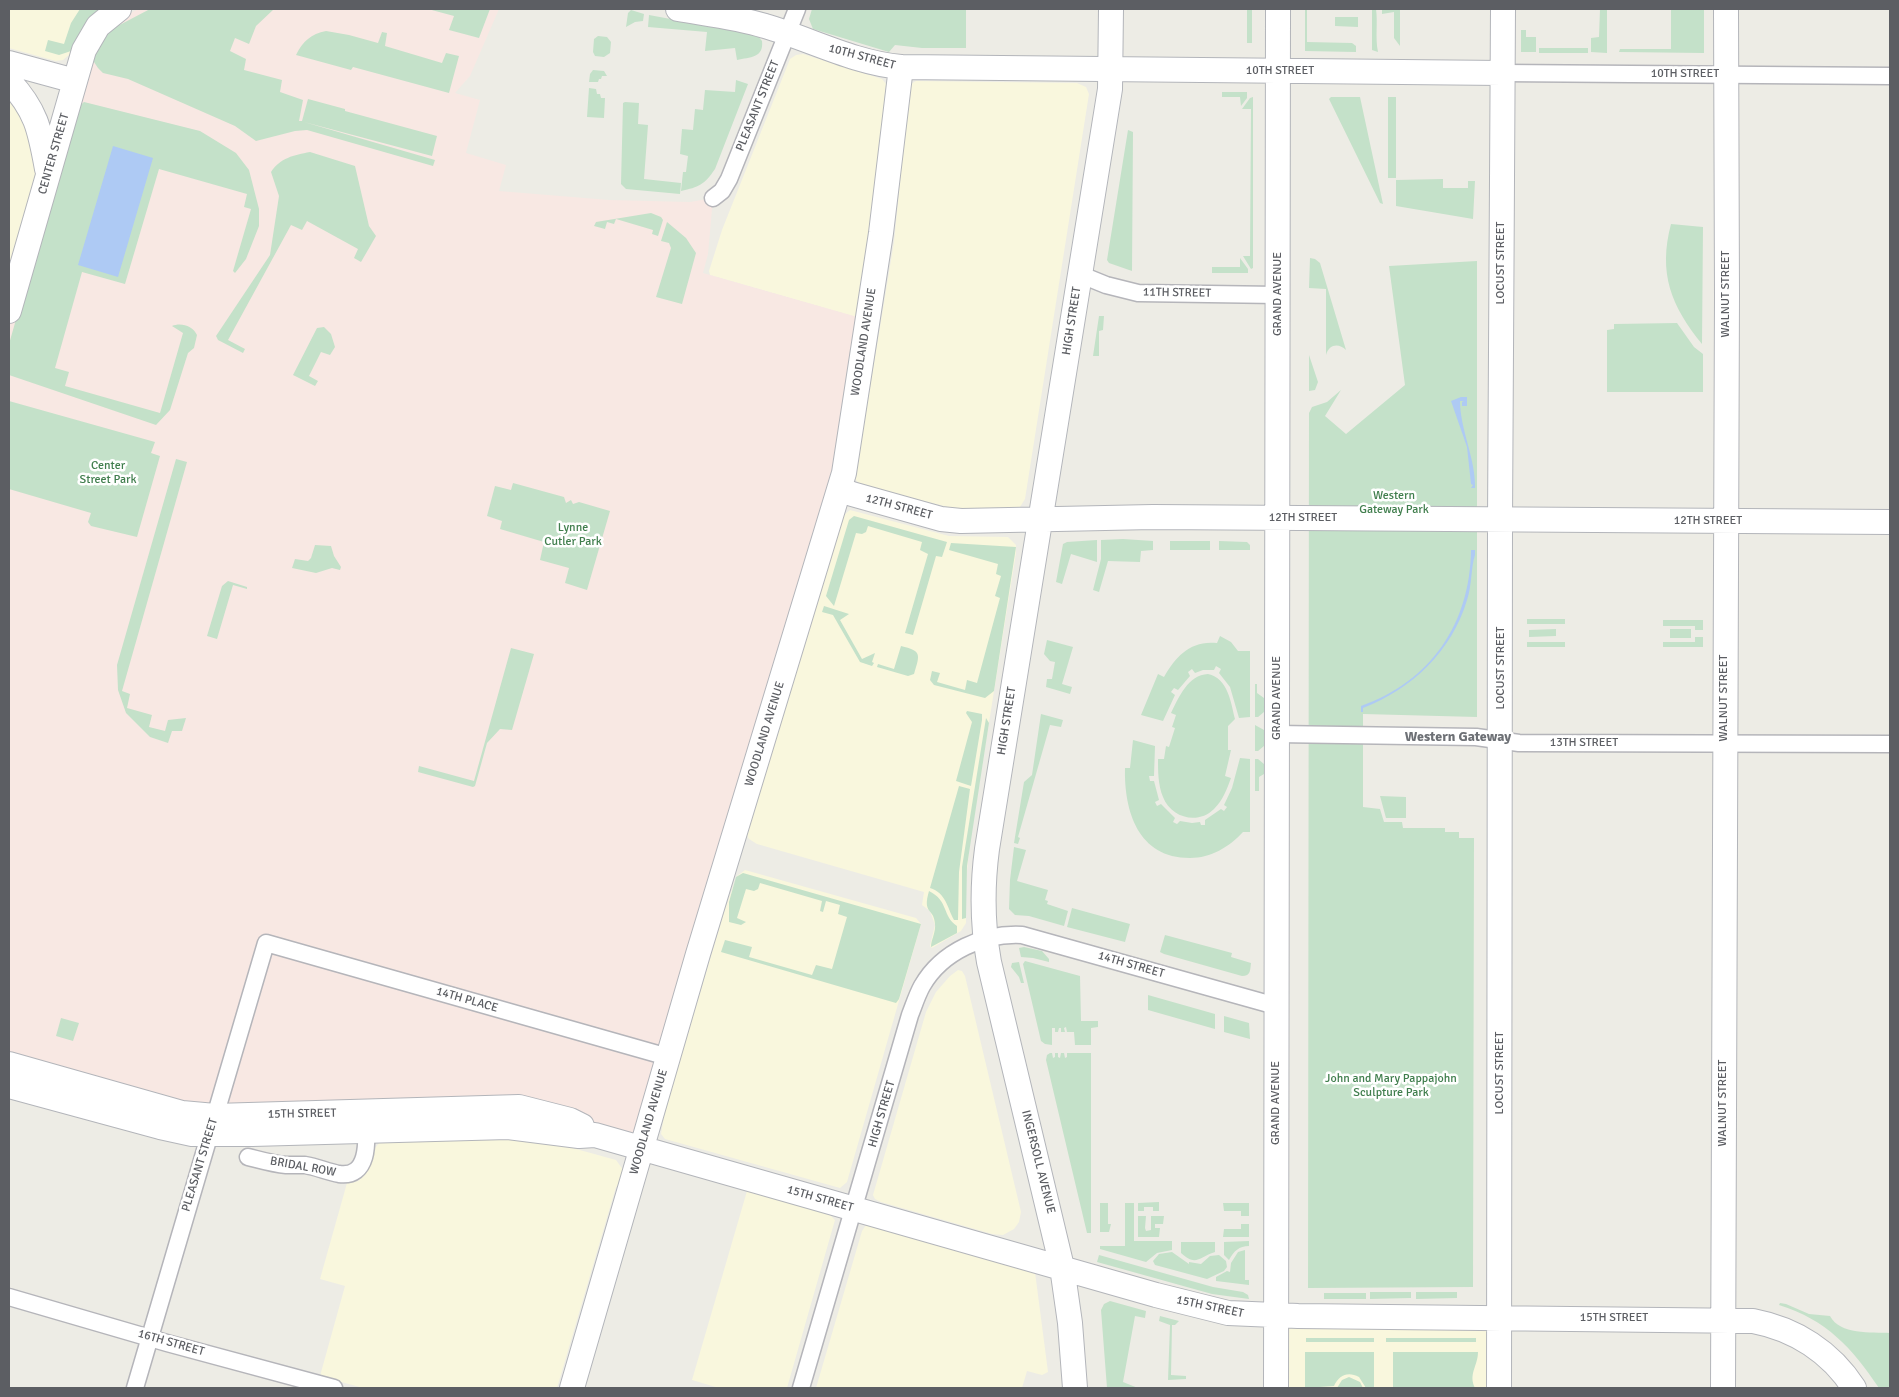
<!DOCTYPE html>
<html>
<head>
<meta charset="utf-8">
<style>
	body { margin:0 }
	#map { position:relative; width:1899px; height:1397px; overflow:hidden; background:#edece5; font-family:Signika,sans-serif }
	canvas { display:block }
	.frame { position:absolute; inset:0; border:10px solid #5c5e63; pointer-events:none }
</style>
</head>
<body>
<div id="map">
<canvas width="1899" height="1397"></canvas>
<div class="frame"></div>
</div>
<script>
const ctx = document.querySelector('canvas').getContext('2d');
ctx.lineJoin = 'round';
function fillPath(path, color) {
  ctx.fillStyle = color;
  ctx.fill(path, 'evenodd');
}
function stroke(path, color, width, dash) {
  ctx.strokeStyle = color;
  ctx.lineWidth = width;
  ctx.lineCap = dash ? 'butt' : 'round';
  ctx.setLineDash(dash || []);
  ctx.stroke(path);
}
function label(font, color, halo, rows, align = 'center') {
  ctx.font = font + ' Signika,sans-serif';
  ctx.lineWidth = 5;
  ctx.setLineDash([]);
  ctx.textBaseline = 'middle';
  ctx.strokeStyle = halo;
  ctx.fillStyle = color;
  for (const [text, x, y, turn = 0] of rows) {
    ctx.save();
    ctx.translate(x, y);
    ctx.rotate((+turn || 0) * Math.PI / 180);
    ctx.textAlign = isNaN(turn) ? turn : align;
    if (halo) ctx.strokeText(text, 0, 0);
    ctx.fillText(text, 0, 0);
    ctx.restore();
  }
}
const commercial = new Path2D(`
	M9,9H102L70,54L63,60L56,61L9,48Z
	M803,54L882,79L886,84L872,216L856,317L710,275L709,271L722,230L790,59L796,55Z
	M916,81L1077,83L1086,87L1089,94L1025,499L1020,507L1016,509L977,511L952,508L861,485L855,479L894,242L909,93L911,84Z
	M9,90L19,100L37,172L9,272Z
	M850,510L949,536L1008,537L1016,545V553L969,848L966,883V923L961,931L932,948L930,946L935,925L930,911L922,905L924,892L757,844L749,839L745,831L746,823L751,821L844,515Z
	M745,870L916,918L921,924L847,1182L840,1188L665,1139L661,1134L665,1111L724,912L737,876Z
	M958,970L962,971L965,976L1021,1212L1019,1222L1014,1229L1003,1235L992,1234L881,1202L875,1199L873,1195L926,1012L936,992L950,976Z
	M501,1135L543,1140L587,1152L616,1160L624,1171L620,1184L616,1187L557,1388H363L320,1376L345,1286L320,1279L347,1183L358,1181L365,1175L371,1163L375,1148L380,1142Z
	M747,1191L829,1214L835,1220L787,1388H719L692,1380Z
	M866,1225L1035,1272L1048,1372L1042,1375L1027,1371L1022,1388H816L862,1231Z
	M1276,1315L1499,1317V1388H1276Z`);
const medical = new Path2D(`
	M138,9H499L470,76L455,93L480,100L466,153L506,165L499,191L609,200L690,202L713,198L708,254L703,273L868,320L844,473L641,1148L215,1116L9,1064V311L75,81L119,20Z`);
const green = new Path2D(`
	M80,9H100L81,30L71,51L59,55L45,51L48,40L64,44L71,23Z
	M150,9H274L256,26L249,44L235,38L230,51L246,59L244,70L282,80L280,92L303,100L299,121H302L308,99L345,109V111L437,136L432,156L304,122L435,160L433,166L307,130L295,131L256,141L235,126L128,79L103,73L98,68L94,62V51L110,30Z
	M428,9H490L479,38L449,30L454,16Z
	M812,9H966V48H922L895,45L889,52L813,29L809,19Z
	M1247,9H1252V43H1247Z
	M1305,9H1307V42L1352,43L1356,46V52L1305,51Z
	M1372,9H1376C1378,23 1375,37 1378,52L1372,50Z
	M1382,9H1400V46L1394,38V12L1382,14Z
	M1600,9H1607V53L1591,52V38L1599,37Z
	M1671,9H1704V53L1619,52L1620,49H1671Z
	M631,10L644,14L643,21L635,22L626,27L628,13Z
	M649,15L757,35L762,41C764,58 750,57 737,60L735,48L705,51L707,32L648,27Z
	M1335,17H1358V27L1335,26Z
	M1521,30H1526V37H1536V52H1521Z
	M326,31L349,35L378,43L382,32L387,33L385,46L442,63L446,53L459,56L449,93L353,67L351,70L296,55C303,41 311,34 326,31Z
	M598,36L607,37L611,42L610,53L604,57L595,56L593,52L594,39Z
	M1539,48H1588V53H1539Z
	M593,70L604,71L607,76H602L601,79H599L598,82H589L590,74Z
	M736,80L748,84L715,169C704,185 699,187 681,191L683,172H686L688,156L680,154L682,129L693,130L695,109L703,110L705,90L735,92Z
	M589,88L596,89L597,94H600L601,98H605L604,118L587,117Z
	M1222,92H1247V98L1241,106L1240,97H1222Z
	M1253,97V268L1251,269L1243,256H1250L1251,109H1242L1250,98Z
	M1331,97H1360L1383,204L1380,203L1329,99Z
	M1388,97H1396V178H1388Z
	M84,102L200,131L236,153L249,170L259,209V226L246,259L235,273L233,271L251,209L244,207L247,194L159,169L125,284L82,272L55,368L69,372L65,386L160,413L183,333L172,326C181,322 193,326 197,335L194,348L188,353L170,410L156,425L9,375V344L76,109Z
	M625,102L639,103L638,124L648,125L644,179L681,183L680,194L626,189L621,184L623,103Z
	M1128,130L1133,132L1132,271L1109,263L1107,260Z
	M310,152L355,166L369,226L376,236L361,262L354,258L358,249L307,221L302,230L291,225L228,340L245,349L243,353L218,340L216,336L270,255L279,196L271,172C280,158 294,155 310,152Z
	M1443,179V188H1468V181H1475L1473,219L1396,206V180Z
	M651,213L661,217L663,220L658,236L652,234L653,230L616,219L614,224L607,222L605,229L594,226L596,222Z
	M667,222L686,238L696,253L682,304L656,297L671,248L669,243L661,241Z
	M1671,224L1703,227L1702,344C1671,306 1658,273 1671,224Z
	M1240,258L1248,269V273H1212V267H1240Z
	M1310,258L1315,259L1320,263L1346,350C1339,343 1329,344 1326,355V289L1309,288Z
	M1477,261V717L1363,714V807L1380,809L1384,822H1402L1403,828H1445V832H1459V838H1474L1473,1287L1308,1288L1309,413L1312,407L1327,402L1341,390L1325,416L1346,434L1405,385L1389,266Z
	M1099,316H1104L1103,330L1099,331V356H1093Z
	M1677,323L1694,347L1703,354V392H1607V330L1614,329V324Z
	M324,327L331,334L335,347L330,355L321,352L309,376L318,381L315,386L293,375L317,328Z
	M1309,355L1318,382L1315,390L1309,391Z
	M9,401L155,442L151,453L160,456L137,537L91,526L88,522L91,513L9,489Z
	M176,459L187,462L122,691L130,694L127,708L152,715L149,727L165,731L168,720L186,718L182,731H172L168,743L150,737L126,713L118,690L117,665Z
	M513,483L564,497L566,503L571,500L573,504L579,502L610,511L587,590L565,583L569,568L540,560L544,542L500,529L502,521L487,516L495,486L511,490Z
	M854,516L947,542L942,557L936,556L913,635L905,633L928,554L920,550L922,542L868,526L866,532L862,534L856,533L834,606L826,596L849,520Z
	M1123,539L1153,541V550L1141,551L1140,562L1108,561L1099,592L1093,590L1101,559V540Z
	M1097,540V562L1071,554L1062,584L1056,582L1063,544L1067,542Z
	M1170,541H1210V550H1170Z
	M1219,541L1247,542L1250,545V550H1219Z
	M951,543L1016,547L994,691L985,698L934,685L930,680L932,671L940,673L937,682L965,690L967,680L977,683L1000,598L995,596L1001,576L996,574L998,564L949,550Z
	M315,545L331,546L334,556L341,567L340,570L332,568L316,573L292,568L295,559L308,561L311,558Z
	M228,581L247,587V589L233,585L217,639L207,636L222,586Z
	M824,606L849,614L840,620L862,659L875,653L872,662L874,663L872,666L860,662L833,615L822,612Z
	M1527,619H1565V624H1527Z
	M1663,620H1703V630H1695V626H1663Z
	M1556,629V636L1529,637V630Z
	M1670,629H1691V638H1670Z
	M1220,636L1231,642L1238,651H1250V717L1239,718L1230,687L1219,673L1221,669L1216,666L1214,670H1203L1195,673L1192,669L1188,672L1190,676L1178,690L1174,688L1171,692L1175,695L1163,721L1141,715L1158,674L1164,677C1176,656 1191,640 1217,643Z
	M1695,637H1703V647H1663V642H1695Z
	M1047,640L1073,647L1062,684L1072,687L1070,694L1046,687L1047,679H1052L1055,662L1050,661L1044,654Z
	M1527,642H1565V647H1527Z
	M901,646C922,651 920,654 914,674L908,676L877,667L878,664L894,669Z
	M511,648L534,654L512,730L500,729L487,743L475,786L473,787L418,772L419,766L474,781Z
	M1208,674C1228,678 1231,703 1235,719L1228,726V750H1231L1225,776L1231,778C1227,789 1223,800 1214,809C1198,825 1171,818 1163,797C1158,785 1158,771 1158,759H1164L1166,746L1169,747L1175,728L1172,727L1176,715L1171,713C1179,697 1188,675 1208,674Z
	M1255,684H1257V693L1264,698V712L1258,717H1255Z
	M967,711L982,714V720L971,786L956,781L972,722L966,713Z
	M1041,714L1063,720L1061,727L1050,725L1018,837L1020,838L1018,844L1014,843L1024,782L1032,775Z
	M986,718L989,723L967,866L966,918L962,919V867Z
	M1255,725L1264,730V746L1258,751H1255Z
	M1133,740L1155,746L1154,776H1149L1150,781H1154L1159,800L1155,802L1157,806L1161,804L1175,818L1173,822L1177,824L1180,821L1192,823L1200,822L1201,825H1205V820L1221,809L1224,811L1227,807L1224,805L1232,788L1240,758L1250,759V832H1243C1229,847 1211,858 1190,858C1138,858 1124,811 1125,768H1130Z
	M1255,759H1258L1264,764V774L1259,777V791H1255Z
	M959,786L970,789L959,872L958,920H954C947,907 946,893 930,888Z
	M1380,796L1406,797V818H1386Z
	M1014,847L1026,850L1017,881L1048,890L1045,900L1048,901L1047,904L1068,911L1064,926L1029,916L1015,915L1009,909L1010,880Z
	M743,873L921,924L899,999L896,1003L721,952L725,940L752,947L749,957L812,975L816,965L832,969L847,917L838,914L840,905L826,901L823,912L820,911L822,901L760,883L758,889L754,891L746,889L737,918L746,922L741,925L729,922V902L736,877Z
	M929,891C949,901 942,916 957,926V933L931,947C931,940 936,932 935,924C934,907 922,915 929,891Z
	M1072,908L1130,924L1125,942L1067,927Z
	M1165,935L1232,953L1231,957L1251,963C1250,970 1251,976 1242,976L1164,954L1160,952Z
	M1024,947L1042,951L1049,959V962L1033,958L1021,957L1019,948Z
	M1025,961L1080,976L1081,1021H1098V1027L1091,1028V1045H1075L1074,1032H1067L1066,1027L1064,1028L1065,1032H1061V1028H1059L1058,1032H1055V1028H1052V1045L1045,1044L1041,1041L1023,964Z
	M1019,962L1024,983H1021L1019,977L1011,967L1012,963Z
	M1148,995L1215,1014V1029L1148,1010Z
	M1224,1016L1249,1023L1250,1039L1224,1032Z
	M61,1018L79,1023L73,1041L56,1036Z
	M1050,1053H1052L1053,1058L1055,1057V1053H1058V1057L1060,1058L1061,1053H1064L1065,1058L1067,1057V1053H1091V1233H1087L1046,1060L1047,1055Z
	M1159,1202V1211H1153V1207H1144V1211H1138V1203Z
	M1100,1203H1108V1224H1111L1109,1232H1100Z
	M1125,1203H1134V1241H1172V1250L1157,1253L1146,1262L1100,1249V1246H1125Z
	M1223,1203H1249V1216H1241V1211H1224Z
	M1138,1216H1146L1145,1228L1146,1231L1151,1230V1216H1164L1163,1224H1155V1228H1160L1159,1237H1138Z
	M1241,1224H1249V1237H1223L1224,1229H1241Z
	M1249,1241V1246C1239,1246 1234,1251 1229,1260L1224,1255V1242Z
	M1181,1242H1215V1252C1199,1257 1196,1267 1181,1253Z
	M1245,1250V1280H1249V1285L1216,1281V1277L1227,1271L1230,1272L1231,1263L1238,1252Z
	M1172,1252L1189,1264V1262L1201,1264L1210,1256L1219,1255L1226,1261L1227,1267L1224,1271L1207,1279L1155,1265L1153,1261L1159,1254Z
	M1099,1255L1213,1287L1243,1292L1248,1295L1249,1299L1212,1294L1097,1262Z
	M1370,1292H1411V1298L1370,1299Z
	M1416,1292H1457V1298L1416,1299Z
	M1324,1293H1366V1299H1324Z
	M1110,1301L1146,1311L1145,1318L1135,1316L1123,1382L1138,1388H1107L1101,1310L1104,1304Z
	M1780,1303L1786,1304L1809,1314L1830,1316C1840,1335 1871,1332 1890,1333V1388H1879C1852,1348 1827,1320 1779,1305Z
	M1160,1316L1179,1321L1175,1325H1172L1171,1375L1186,1376V1379L1168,1380L1170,1325L1159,1321Z
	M1306,1338H1374V1342H1306Z
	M1386,1338H1476V1342H1386Z
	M1305,1352H1374V1388H1366L1359,1377C1348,1371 1339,1375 1334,1386L1305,1388Z
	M1393,1352H1478C1478,1366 1468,1374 1475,1388H1393Z
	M1349,1377L1360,1382L1363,1388H1337L1342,1380Z`);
const water = new Path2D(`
	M113,146L153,158L118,277L78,265Z
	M1461,397H1467V406H1462V402L1464,401H1460C1460,429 1476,460 1475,488H1471L1473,485L1471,484L1467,447L1451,401Z
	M1471,550H1475V555C1471,566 1472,586 1467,600C1452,651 1412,689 1363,708V712H1361V706C1431,681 1470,624 1471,550Z`);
const street = new Path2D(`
	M1502,73L1890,76
	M713,198L722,191L729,179L797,9
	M1079,274L1106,285L1138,293L1278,295
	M1277,734L1476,737L1519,743L1890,744
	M248,1157C260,1160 273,1164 286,1165C292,1165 299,1165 305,1165C317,1167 328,1172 339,1174C369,1178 367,1142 366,1122
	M9,1297L167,1343L334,1388
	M135,1388L266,943L668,1057
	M801,1388L910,1015C914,1005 917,995 922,986C942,951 984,933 1022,935L1276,1006`);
const secondary = new Path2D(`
	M678,9C707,14 737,17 765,26C810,39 854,63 901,67L1502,73
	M9,63L75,81
	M9,81C37,111 40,131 47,169
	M9,311L84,50L98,26L119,9
	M840,489L852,494L941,519L961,521L1153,517L1890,522
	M9,1064L182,1113L215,1116L519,1107L570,1120L582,1126
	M9,1086L160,1127L192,1134H252L508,1127L579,1136L595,1135L1156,1295L1228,1313L1298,1316L1753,1321C1795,1329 1831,1352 1854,1388
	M572,1388L698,954L844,473L881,233L901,67
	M1075,1388L1070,1323L1062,1267L989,962C982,923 982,887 987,849L1110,89L1111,9
	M1276,1388L1278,9
	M1499,1388L1500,521L1503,9
	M1723,1388L1727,296L1726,9`);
const streetNames = [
	["10TH STREET",862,57,15],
	["10TH STREET",1280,71],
	["10TH STREET",1685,74],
	["PLEASANT STREET",758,106,-68],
	["CENTER STREET",54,154,-74],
	["LOCUST STREET",1501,263,-90],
	["11TH STREET",1177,293,1],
	["GRAND AVENUE",1278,294,-90],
	["WALNUT STREET",1726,294,-90],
	["HIGH STREET",1072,321,-81],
	["WOODLAND AVENUE",864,342,-81],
	["12TH STREET",899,507,15],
	["12TH STREET",1303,518],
	["12TH STREET",1708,521],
	["LOCUST STREET",1501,668,-90],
	["GRAND AVENUE",1277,698,-90],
	["WALNUT STREET",1724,698,-90],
	["HIGH STREET",1007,721,-81],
	["WOODLAND AVENUE",765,734,-73],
	["13TH STREET",1584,743],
	["14TH STREET",1131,965,16],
	["14TH PLACE",467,1000,16],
	["LOCUST STREET",1500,1073,-90],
	["GRAND AVENUE",1276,1103,-90],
	["WALNUT STREET",1723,1103,-90],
	["15TH STREET",302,1114,-1],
	["HIGH STREET",882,1114,-74],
	["WOODLAND AVENUE",649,1122,-74],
	["INGERSOLL AVENUE",1038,1162,76],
	["PLEASANT STREET",200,1165,-73],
	["BRIDAL ROW",303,1167,10],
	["15TH STREET",820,1199,16],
	["15TH STREET",1210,1307,12],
	["15TH STREET",1614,1318],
	["16TH STREET",171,1343,16]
];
const parkNames = [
	["Center",108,466],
	["Street Park",108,480],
	["Western",1394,496],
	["Gateway Park",1394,510],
	["Lynne",573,528],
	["Cutler Park",573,542],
	["John and Mary Pappajohn",1391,1079],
	["Sculpture Park",1391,1093]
];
const neighbourhoodNames = [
	["Western Gateway",1458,737]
];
fillPath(commercial, '#f9f7dd');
fillPath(medical, '#f8e8e3');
fillPath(green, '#c4e1c9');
fillPath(water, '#aecaf4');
stroke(street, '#b5b5ba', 19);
stroke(secondary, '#b3b5ba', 26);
stroke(street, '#fff', 16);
stroke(secondary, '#fff', 24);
label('12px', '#5c5e63', '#fff', streetNames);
label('12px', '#407e4d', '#fff', parkNames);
label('bold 14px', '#6d7075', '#fff', neighbourhoodNames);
</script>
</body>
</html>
